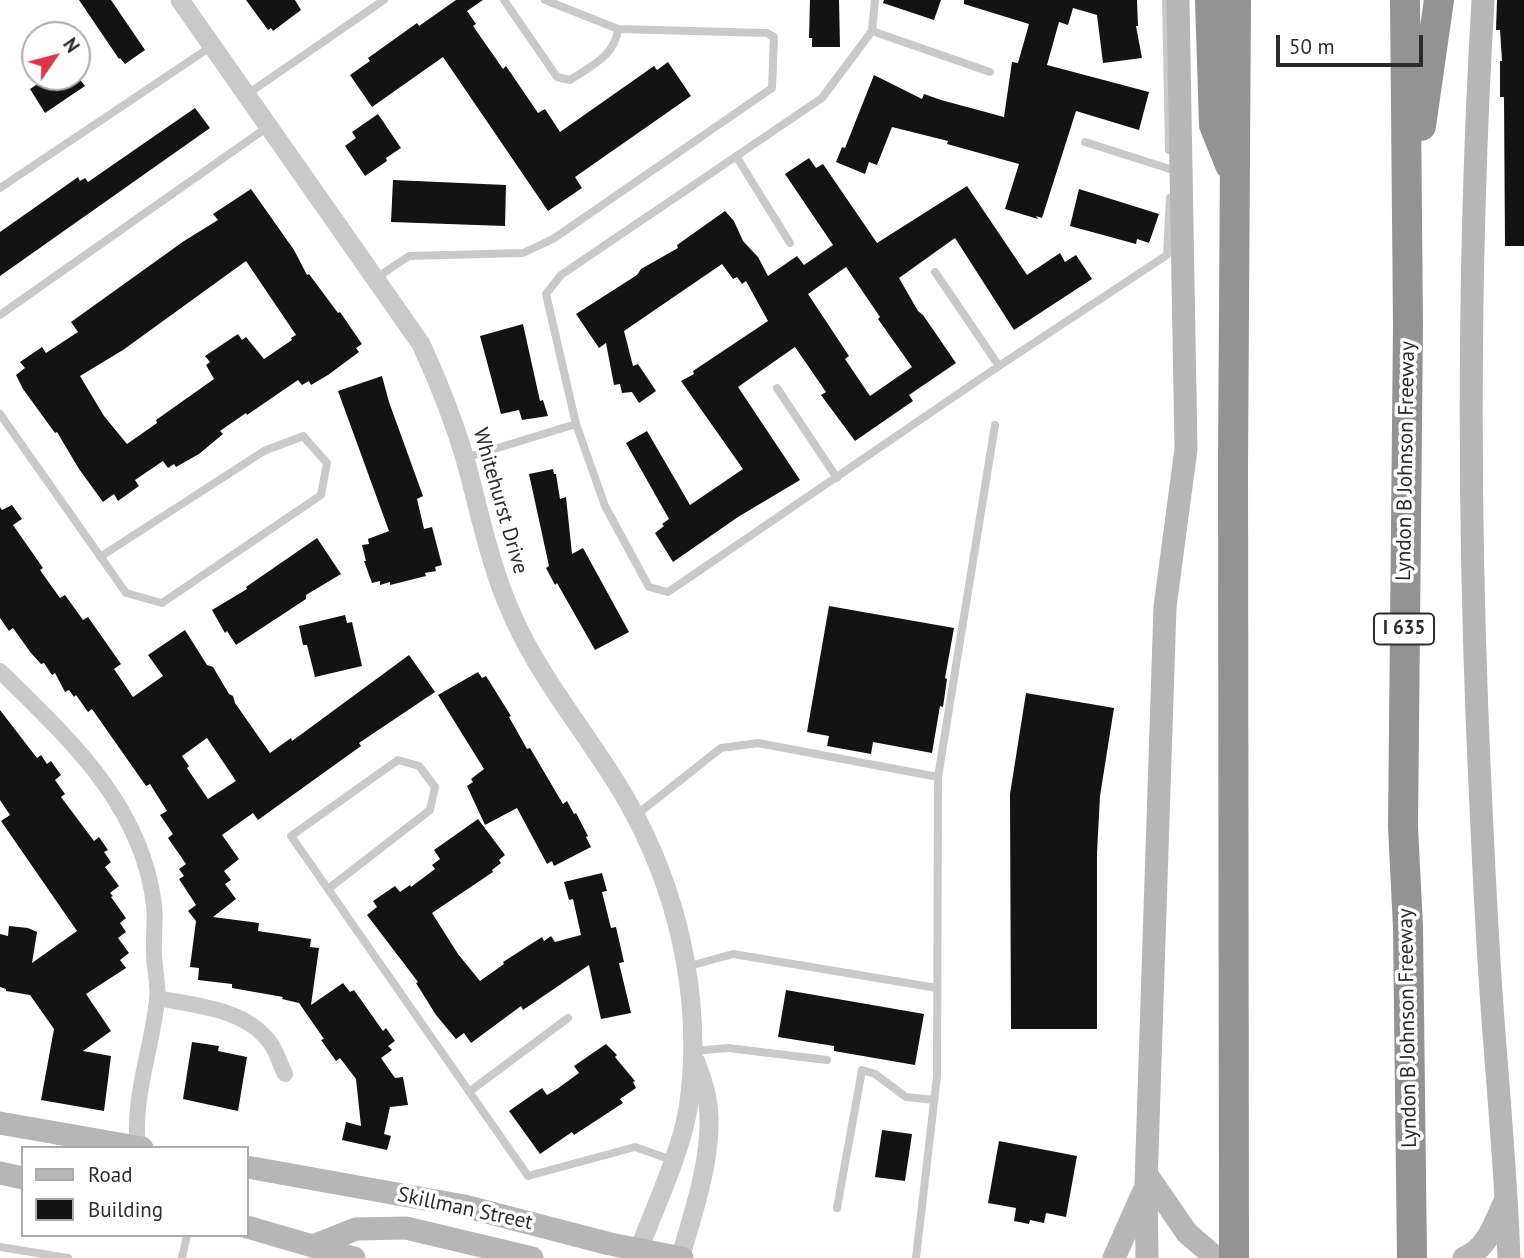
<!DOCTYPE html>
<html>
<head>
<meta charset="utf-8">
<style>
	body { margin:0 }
	#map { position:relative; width:1524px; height:1258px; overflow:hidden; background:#fff; font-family:"PT Sans",sans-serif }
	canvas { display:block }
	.legend { position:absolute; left:21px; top:1146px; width:228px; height:91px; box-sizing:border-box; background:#fff; border:2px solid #ababab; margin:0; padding:9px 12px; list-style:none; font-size:21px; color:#2c2c2c }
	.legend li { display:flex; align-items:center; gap:14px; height:35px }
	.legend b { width:35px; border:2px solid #ababab }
	.north { position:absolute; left:21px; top:21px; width:70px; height:70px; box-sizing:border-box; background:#fff; border:2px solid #ababab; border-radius:50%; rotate:55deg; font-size:19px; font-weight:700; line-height:28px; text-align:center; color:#2c2c2c }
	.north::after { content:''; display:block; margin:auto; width:24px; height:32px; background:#dd354c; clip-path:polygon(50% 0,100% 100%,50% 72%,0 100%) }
	.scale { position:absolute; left:1276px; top:35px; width:147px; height:32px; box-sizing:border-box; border:4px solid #2c2c2c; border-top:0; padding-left:9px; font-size:21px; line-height:24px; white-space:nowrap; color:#2c2c2c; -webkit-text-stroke:5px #fff; paint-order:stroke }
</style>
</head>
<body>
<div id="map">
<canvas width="1524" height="1258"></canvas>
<ul class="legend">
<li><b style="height:9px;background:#b6b6b6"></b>Road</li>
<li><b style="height:19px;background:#131313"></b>Building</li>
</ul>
<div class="north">N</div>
<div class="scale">50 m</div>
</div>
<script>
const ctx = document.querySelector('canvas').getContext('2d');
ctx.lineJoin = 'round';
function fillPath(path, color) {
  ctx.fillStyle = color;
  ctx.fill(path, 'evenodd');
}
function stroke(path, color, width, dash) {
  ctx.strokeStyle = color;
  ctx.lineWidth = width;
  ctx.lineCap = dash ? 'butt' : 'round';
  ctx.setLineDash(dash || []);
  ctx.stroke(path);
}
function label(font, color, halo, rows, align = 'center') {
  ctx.font = font + ' "PT Sans",sans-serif';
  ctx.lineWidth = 7;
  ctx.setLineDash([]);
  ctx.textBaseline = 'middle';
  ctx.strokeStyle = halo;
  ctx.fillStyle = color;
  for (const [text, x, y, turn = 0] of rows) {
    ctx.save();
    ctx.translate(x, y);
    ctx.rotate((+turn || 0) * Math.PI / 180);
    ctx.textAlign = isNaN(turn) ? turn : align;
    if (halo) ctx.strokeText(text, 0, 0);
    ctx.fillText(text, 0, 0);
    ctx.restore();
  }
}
const building = new Path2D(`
	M79,0H111L145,50L125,64L120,58L119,59Z
	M246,0H295L301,10L273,31L271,28L268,30Z
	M456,0H483L467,11L476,24L473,26L503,69L506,66L538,113L545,109L560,132L654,66L657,70L668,62L691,96L575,177L582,188L548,211L443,57L372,107L350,75L370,61L368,58L417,23L419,26Z
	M810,0H839L840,47H812V38H809Z
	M884,0H941L934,20L883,3Z
	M964,0H1137L1138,26H1136L1142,58L1103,63L1097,15L1073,8L1068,25L1059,22L1047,65L1149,92L1139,130L1076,111L1042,218L1036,216L1038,219L1005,209L1019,164L947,144L948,141L892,127L877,165L869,162L865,174L836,162L842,147L845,148L874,75L922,99L924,94L941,100L1004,117L1012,62L1018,63L1029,24L964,4Z
	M1497,0H1524V246H1505L1504,97H1500V61H1502L1500,30H1496Z
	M48,77H78L85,86L45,113L30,89Z
	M195,108L210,128L0,276V232L78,177L80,181L85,178L88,182Z
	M378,114L401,148L386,158L387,161L365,176L345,146L356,138L352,132Z
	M809,158L816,168L823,164L877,243L967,186L1027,275L1060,253L1065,262L1076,255L1092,279L1014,330L955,238L899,278L918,311L923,315L956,363L909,395L913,401L855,441L821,395L826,392L795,347L755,375L738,387L800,480L738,517L673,562L655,533L664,526L662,524L669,519L626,443L647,431L690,505L743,469L681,381L694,374L693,371L768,321L746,281L742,284L737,277L733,279L722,264L624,331L633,366L638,364L656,391L639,403L632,392L622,393L620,384L614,385L606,343L599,348L576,314L637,275L641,269L678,248L677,245L725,211L734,221L743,241L758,257L768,276L797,256L804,265L833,245L785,174ZM846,267L880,317L878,319L912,367L870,396L845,359L849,356L808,294Z
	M393,180L506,185L505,226L391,222Z
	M251,189L294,250L307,275L309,274L338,313L340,312L362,344L356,348L359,352L328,375L311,385L309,381L302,385L298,380L247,415L246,413L220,431L223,434L199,454L176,467L174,464L168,468L163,461L135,480L139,486L118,501L114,494L103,502L79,469L57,432L55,433L23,389L16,375L25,368L20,362L42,347L46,353L78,332L71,322L184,241L218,220L213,214ZM246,261L296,335L291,338L292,340L264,359L246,337L242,340L238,334L205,356L210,362L206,365L214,379L156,420L157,423L127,444L104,416L80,376L123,350Z
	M1079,189L1159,214L1149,243L1137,239L1136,244L1070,226Z
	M523,324L540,401L543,400L548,416L522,420L519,410L501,414L480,336Z
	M382,376L389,402L423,496L417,499L424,529L432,527L442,565L435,567L436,571L425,573L426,576L390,585V582L380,585V581L372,583L364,561H366L362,545L369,544L368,539L389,531L338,391Z
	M553,469L554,474H556L560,499L566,497L572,554L583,548L629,632L595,650L557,583L555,585L546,568L549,566L529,474Z
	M12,505L22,519L13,525L43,568L40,570L60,598L65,595L83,620L88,617L121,664L114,669L133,697L163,676L148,655L185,630L207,665L213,667L229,694L233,696L235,703L270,753L291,738L292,741L303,733L409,655L435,692L359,743L361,746L258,820L253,813L222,835L239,859L224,871L231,880L225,884L236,899L213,917L259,923L258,931L311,939L310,947L319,948L311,1005L343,983L350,992L354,990L383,1031L386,1028L395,1041L388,1046L392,1050L381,1058L395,1078L403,1077L408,1105L390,1107L384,1134L391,1136L387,1150L342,1140L346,1122L361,1126L356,1079L340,1058L336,1061L321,1040L324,1039L299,1003L282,999L283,997L232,988V984L198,980L199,968L190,967L196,921L188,911L196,905L179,879L184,876L179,869L186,864L168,838L173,834L160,815L167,811L150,784L146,786L92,709L88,712L76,695L74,697L69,690L65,692L55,673L52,675L44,663L41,664L31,653L13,628L9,631L0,618V507L2,510ZM207,738L236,781L208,799L187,768L189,766L182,756Z
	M317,538L341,574L306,595V599L236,645L227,631L225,633L212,610L247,589L246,587Z
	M829,606L954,628L945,678L947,679L943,707L940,706L932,753L873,742L871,754L827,746L829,736L807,732Z
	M345,615L347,623L352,622L362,666L315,677L307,645H303L299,626Z
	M478,672L482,678L486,676L511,716L509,717L527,749L530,748L563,804L567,801L574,814L576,813L588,836L586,837L591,847L554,866L552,861L547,864L517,808L485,825L467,786L473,782L471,779L484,769L438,695Z
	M1026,693L1114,708L1100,796L1097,853V1029H1011L1010,794Z
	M0,710L37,758L41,755L47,764L51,761L61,775L55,780L65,794L61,797L94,841L99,837L108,850L104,852L111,862L105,867L119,886L110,893L113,896L111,897L126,918L120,923L126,932L118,938L129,953L120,960L126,968L86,994L111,1031L83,1051L111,1056L104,1111L41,1100L54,1029L30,995L6,991V989L0,987V934L8,936L9,926L28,928L37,932L32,963L77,931L1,821L10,815L0,800Z
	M478,819L505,855L499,860L501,863L492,870L493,872L432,913L458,954L480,981L504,964L503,962L542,937L544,941L551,936L555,942L581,935L573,899L569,900L564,882L602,873L607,891L602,892L611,928L616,927L624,962L619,963L631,1013L601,1019L589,965L523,1010L521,1006L471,1043L464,1033L456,1039L436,1015L416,983L418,982L367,915L377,907L373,901L395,886L400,892L410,885L411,887L435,869L432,865L440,859L434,850Z
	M786,990L924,1014L915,1065L834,1051V1046L778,1037Z
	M192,1042L219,1046L218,1051L247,1057L238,1111L183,1099Z
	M606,1044L617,1055L615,1057L635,1081L633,1082L636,1088L620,1099L623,1103L574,1135L572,1132L540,1154L509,1111L542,1088L547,1095L557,1089L579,1073L574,1066Z
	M882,1130L912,1134L905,1181L875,1177Z
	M999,1141L1077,1156L1066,1217L1046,1213L1044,1223L1030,1220L1029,1224L1014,1221L1016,1208L988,1203Z`);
const service = new Path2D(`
	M504,0L557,77L570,80C591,66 615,56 618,29
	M875,0L872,31L822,98L561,275L546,294L576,424L605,506L649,587L668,592L999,366L1167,255L1170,198
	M1166,0L1169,150
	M872,31L990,72
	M246,95L384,0
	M1085,142L1170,169
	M736,156L790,243
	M0,188L212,46
	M935,272L999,366
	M376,278L409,256L523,253L553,239L772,88L774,37L767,33L618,29L545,0
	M0,315L269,126
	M777,388L837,478
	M0,414L126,593L162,603L321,495L327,463L303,436L264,451L100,557
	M465,458L576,424
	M635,816L721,748L758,743L938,777
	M328,889L430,810L435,787L419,766L398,760L291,836L528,1176L635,1147L672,1160
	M686,967L733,954L937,988
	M693,1051L728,1048L827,1060
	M469,1092L568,1018
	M837,1208L862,1070L875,1074L906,1097L934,1100
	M0,1247L68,1258
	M182,1258L187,1235
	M916,1258L937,1076L938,777L995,425`);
const minor = new Path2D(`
	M0,671C68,738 142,804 154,905C156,921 153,937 154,953C154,968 159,985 157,1000C152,1049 132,1098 138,1147
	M158,998C196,1006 246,1008 271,1044C277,1053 280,1064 285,1074`);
const tertiary = new Path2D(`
	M180,0L421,344C439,383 454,421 466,462C480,514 491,570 514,619C546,690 600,748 636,817C682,905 703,1010 688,1109C681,1151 655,1208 639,1249
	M680,1258C694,1211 716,1147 707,1098C705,1086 700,1074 696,1062`);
const secondary = new Path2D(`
	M1483,0C1469,238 1468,477 1477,715C1481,812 1485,909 1492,1006C1498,1090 1506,1173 1509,1258
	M0,1123L142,1148
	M247,1167L464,1206L610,1244L682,1258
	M0,1173L23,1178
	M1147,1175L1187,1233L1216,1258
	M247,1227L354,1258
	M313,1246L356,1229L406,1228L532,1258
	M1114,1258L1143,1193
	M1147,1258L1146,1184L1165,607L1186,449L1178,0
	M1464,1258C1487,1249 1494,1225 1504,1203`);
const motorway = new Path2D(`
	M1210,0L1214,125L1230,165
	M1405,0L1408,325L1403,827L1408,927L1412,1258
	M1421,126L1439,0
	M1234,1258L1233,465L1236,0`);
const shields = [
	[1404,629,60]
];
const shieldNames = [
	["I 635",1404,629]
];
const streetNames = [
	["Lyndon B Johnson Freeway",1406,461,-89],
	["Whitehurst Drive",500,501,74],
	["Lyndon B Johnson Freeway",1408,1028,-91],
	["Skillman Street",465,1209,12]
];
fillPath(building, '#131313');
stroke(service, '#c9c9c9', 8);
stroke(minor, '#c9c9c9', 16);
stroke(tertiary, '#c9c9c9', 19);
stroke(secondary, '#b6b6b6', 23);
stroke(motorway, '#939393', 30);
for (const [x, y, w] of shields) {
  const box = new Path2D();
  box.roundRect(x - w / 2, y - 15.5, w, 31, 5);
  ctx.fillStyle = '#fff';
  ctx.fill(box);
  stroke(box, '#2c2c2c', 2);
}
label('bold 19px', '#2c2c2c', null, shieldNames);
label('21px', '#2c2c2c', '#fff', streetNames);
</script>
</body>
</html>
